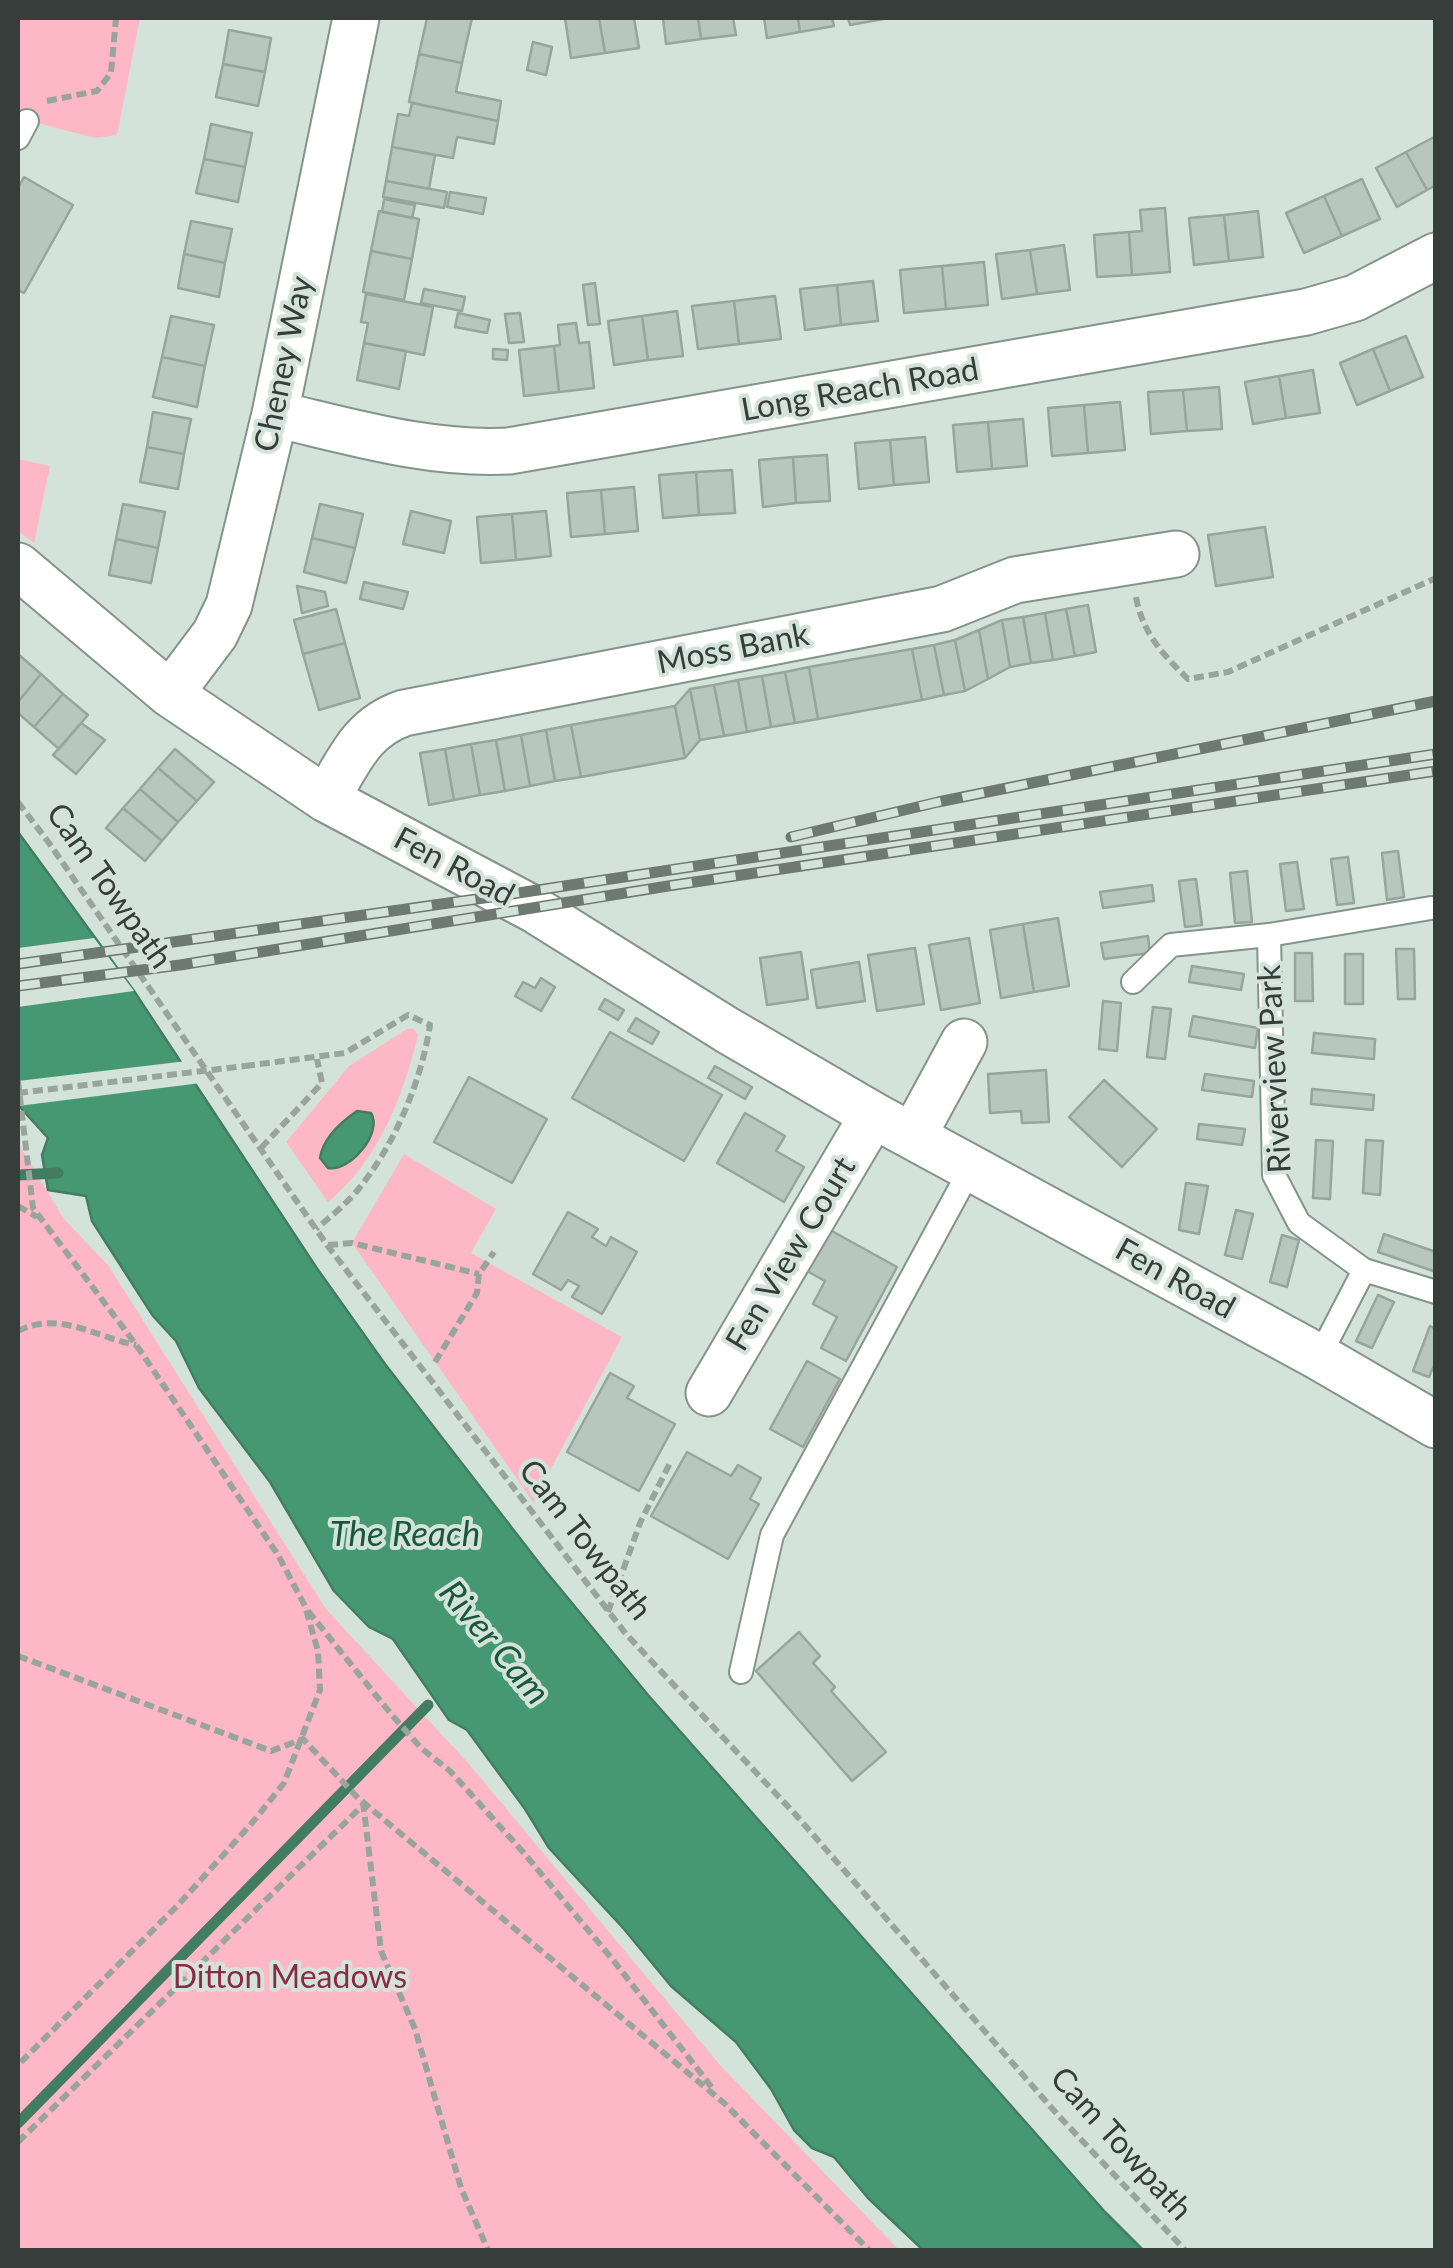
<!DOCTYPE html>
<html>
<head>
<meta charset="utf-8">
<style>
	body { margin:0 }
	#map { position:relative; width:1453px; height:2268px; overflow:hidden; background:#d4e3da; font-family:Lato,sans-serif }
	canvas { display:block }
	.frame { position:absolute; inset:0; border:20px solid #373d3a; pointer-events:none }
</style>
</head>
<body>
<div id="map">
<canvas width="1453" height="2268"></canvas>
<div class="frame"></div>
</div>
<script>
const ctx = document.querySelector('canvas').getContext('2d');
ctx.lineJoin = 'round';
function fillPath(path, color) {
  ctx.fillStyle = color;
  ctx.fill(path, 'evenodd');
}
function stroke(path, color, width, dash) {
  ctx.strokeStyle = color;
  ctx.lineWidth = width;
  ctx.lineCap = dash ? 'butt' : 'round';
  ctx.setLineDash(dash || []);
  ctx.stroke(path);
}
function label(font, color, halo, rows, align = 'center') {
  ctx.font = font + ' Lato,sans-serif';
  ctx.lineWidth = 8;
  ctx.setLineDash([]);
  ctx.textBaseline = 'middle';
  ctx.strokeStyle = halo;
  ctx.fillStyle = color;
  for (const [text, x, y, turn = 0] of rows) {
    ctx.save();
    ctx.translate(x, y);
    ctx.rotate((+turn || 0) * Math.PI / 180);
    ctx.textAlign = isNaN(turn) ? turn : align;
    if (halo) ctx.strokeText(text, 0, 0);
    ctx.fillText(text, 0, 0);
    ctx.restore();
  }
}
const green = new Path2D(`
	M18,18H140L117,135L95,138L18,118Z
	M18,459L50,466L34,543L18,531Z
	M407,1029H414L418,1035C404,1095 377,1163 328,1202L286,1142L349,1066Z
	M18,1143L64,1219L108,1265L326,1609L469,1764L720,2065L899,2250H18Z
	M404,1154L496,1209L471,1253L622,1337L533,1502L352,1243Z`);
const water = new Path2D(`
	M18,832L134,991L316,1267L385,1364L543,1568L648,1695L1105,2212L1143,2250H923L868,2198L834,2157L812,2148L794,2130L771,2089L736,2042L671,1986L624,1929L549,1848L525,1809L467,1730L449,1720L393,1639L369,1627L334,1591L270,1482L199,1388L176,1341L153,1316L92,1221L86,1196L48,1190L42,1155L48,1138L18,1105Z
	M357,1111L371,1113C383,1133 350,1172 328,1168L320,1158C323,1139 341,1122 357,1111Z`);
const pier = new Path2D(`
	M94,938L134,991L18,1007V948Z
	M187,1061L201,1083L18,1106V1081Z`);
const stream = new Path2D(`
	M18,1175L58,1173
	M18,2123L428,1705`);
const building = new Path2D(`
	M427,18H472L462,63L419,54Z
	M565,18H599L605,53L571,58Z
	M599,18H634L639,48L605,53Z
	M663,18H698L701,39L666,44Z
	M698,18H733L736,35L701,39Z
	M764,18H798L800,32L767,38Z
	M798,18H832L834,26L800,32Z
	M848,18H889L850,25Z
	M229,30L271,38L265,72L223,64Z
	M533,42L552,47L546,75L527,70Z
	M419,54L462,63L456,92L501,101L498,121L409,102Z
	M223,64L265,72L258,106L216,97Z
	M412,103L498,121L494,144L457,137L453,158L392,147L398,114L409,116Z
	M211,124L252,133L245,167L204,159Z
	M1436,136V185L1427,190L1406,152Z
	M392,147L435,155L429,189L386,181Z
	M1406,152L1427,190L1397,207L1376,168Z
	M204,159L245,167L238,202L196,193Z
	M24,177L73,205L24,293L18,290V188Z
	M1362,179L1380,219L1342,236L1324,196Z
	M386,181L447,192L444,208L383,197Z
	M450,192L486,198L483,214L447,207Z
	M1324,196L1342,236L1304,253L1286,213Z
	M384,199L415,205L412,218L382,212Z
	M1165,208L1170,272L1132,275L1129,232L1142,231L1140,210Z
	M379,211L419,219L412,259L371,251Z
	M1258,211L1263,257L1229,261L1224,215Z
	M1224,215L1229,261L1194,265L1189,218Z
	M191,221L232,229L225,263L184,254Z
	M1129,232L1132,275L1097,277L1094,235Z
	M1064,245L1070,290L1037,294L1030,250Z
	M1030,250L1037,294L1002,299L996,254Z
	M371,251L412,259L404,300L363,292Z
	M184,254L225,263L219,297L178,288Z
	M984,262L988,305L946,309L942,266Z
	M942,266L946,309L904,313L900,270Z
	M873,281L878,321L841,325L837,285Z
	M595,283L600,324L588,325L583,285Z
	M837,285L841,325L805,330L800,289Z
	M424,289L465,297L462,311L421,303Z
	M366,294L433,307L424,355L364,343L368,323L361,322Z
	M775,296L781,339L739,344L734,301Z
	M734,301L739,344L698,349L692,306Z
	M677,311L683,356L648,360L642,316Z
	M458,313L490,320L487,333L455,327Z
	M520,313L524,342L509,343L505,314Z
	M171,316L214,325L205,366L162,357Z
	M642,316L648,360L614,365L608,321Z
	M576,323L579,343L589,342L594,388L559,392L554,346L560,345L558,325Z
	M1406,336L1423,377L1390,391L1373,349Z
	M364,343L406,351L399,389L357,380Z
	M554,346L559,392L524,396L519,350Z
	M493,349L508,350L507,360L493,359Z
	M1373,349L1390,391L1357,405L1340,363Z
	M162,357L205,366L197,407L153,397Z
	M1313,370L1320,413L1286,418L1279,376Z
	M1279,376L1286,418L1253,424L1245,382Z
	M1219,387L1222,429L1187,431L1183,390Z
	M1183,390L1187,431L1151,434L1148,392Z
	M1120,402L1125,450L1088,453L1084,405Z
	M1084,405L1088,453L1052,456L1048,408Z
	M153,412L191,419L184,454L147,447Z
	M1023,419L1027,466L992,469L988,422Z
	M988,422L992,469L957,472L953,425Z
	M925,437L929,482L894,485L890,440Z
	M890,440L894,485L859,489L855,443Z
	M147,447L184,454L178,489L140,482Z
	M827,455L830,501L796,503L793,457Z
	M793,457L796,503L763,507L759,460Z
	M732,470L735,513L699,515L696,472Z
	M696,472L699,515L663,518L659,475Z
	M634,487L638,531L605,534L601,490Z
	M601,490L605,534L571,537L567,493Z
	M123,504L165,512L158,548L116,539Z
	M320,504L363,514L355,548L312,538Z
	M411,511L451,521L444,553L403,544Z
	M546,511L551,556L516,560L512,514Z
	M512,514L516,560L481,563L477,517Z
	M1265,527L1273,577L1216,586L1208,535Z
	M312,538L355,548L346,583L304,572Z
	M116,539L158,548L151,583L109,575Z
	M364,582L408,592L403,609L360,599Z
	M297,586L325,592L328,606L302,613Z
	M1088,605L1096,652L1075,656L1066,609Z
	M336,609L345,643L303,654L294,620Z
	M1066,609L1075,656L1053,660L1045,613Z
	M1045,613L1053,660L1031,663L1023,617Z
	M1023,617L1031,663L1010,667L1002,620Z
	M1002,620L1010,667L988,679L979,630Z
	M979,630L988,679L965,691L955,640Z
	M955,640L965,691L944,695L934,645Z
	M345,643L360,698L319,710L303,654Z
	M934,645L944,695L922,700L912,649Z
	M912,649L922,700L818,719L809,667Z
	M18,654L41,674L18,702Z
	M809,667L818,719L795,723L785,672Z
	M785,672L795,723L771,727L762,676Z
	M41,674L63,694L34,727L18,713V702Z
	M762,676L771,727L747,732L738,680Z
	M738,680L747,732L724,736L714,685Z
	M714,685L724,736L700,740L690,689Z
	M690,689L700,740L685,758L675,706Z
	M63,694L88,715L59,749L34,727Z
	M675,706L685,758L581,777L571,725Z
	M81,723L105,740L76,774L53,755Z
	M571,725L581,777L555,781L546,730Z
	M546,730L555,781L530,786L521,735Z
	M521,735L530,786L505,791L496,740Z
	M496,740L505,791L480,795L471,744Z
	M471,744L480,795L454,800L445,749Z
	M175,749L214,782L197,801L158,768Z
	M445,749L454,800L429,805L420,753Z
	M158,768L197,801L178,822L140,789Z
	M140,789L178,822L162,841L123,808Z
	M123,808L162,841L145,861L106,828Z
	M1398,851L1404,897L1387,900L1382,853Z
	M1348,857L1354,903L1337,905L1331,859Z
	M1297,862L1304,909L1286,911L1280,864Z
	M1247,871L1252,922L1235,923L1230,873Z
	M1196,879L1202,925L1185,927L1179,881Z
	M1152,885L1154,901L1103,908L1100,892Z
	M1058,918L1069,986L1034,992L1023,924Z
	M1023,924L1034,992L1001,998L990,930Z
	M1148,936L1150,953L1104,959L1101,943Z
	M969,938L980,1003L941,1010L929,945Z
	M915,948L924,1004L877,1011L868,955Z
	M1396,949H1414L1415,999H1398Z
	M801,952L808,999L767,1005L760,958Z
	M1295,953H1312L1313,1001H1295Z
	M1345,954H1363V1004H1345Z
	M859,962L865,1001L817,1008L811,970Z
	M1192,966L1244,974L1241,990L1189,982Z
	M541,978L555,987L541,1011L515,996L523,982L535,988Z
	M605,999L624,1010L618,1020L599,1009Z
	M1103,1001L1121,1003L1117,1051L1099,1049Z
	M1153,1007L1171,1009L1165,1059L1147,1057Z
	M1193,1016L1258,1028L1255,1048L1189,1036Z
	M636,1018L659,1032L652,1044L628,1031Z
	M610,1032L722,1095L684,1161L572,1098Z
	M1314,1033L1375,1039L1374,1059L1312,1053Z
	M715,1066L752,1087L745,1099L708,1078Z
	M1046,1070L1049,1122L1022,1123L1021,1111L990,1113L988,1074Z
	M1205,1074L1254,1081L1252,1097L1202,1090Z
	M469,1077L547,1119L512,1183L434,1142Z
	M1104,1080L1157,1129L1122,1167L1069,1117Z
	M1312,1089L1374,1095L1373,1110L1311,1104Z
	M745,1113L785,1136L776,1151L804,1167L784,1202L717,1163Z
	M1199,1124L1245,1129L1242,1145L1197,1139Z
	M1316,1140L1333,1141L1330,1199L1313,1198Z
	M1366,1140L1383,1141L1380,1195L1363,1193Z
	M1186,1183L1208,1186L1199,1234L1179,1230Z
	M1236,1210L1253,1214L1242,1259L1225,1255Z
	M568,1212L598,1229L592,1237L606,1246L611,1237L637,1252L602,1314L572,1297L579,1286L568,1280L561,1290L533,1274Z
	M830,1230L897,1267L846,1361L821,1348L837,1317L813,1304L825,1281L807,1271Z
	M1384,1234L1436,1252V1272L1378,1252Z
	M1282,1235L1299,1240L1287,1287L1270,1282Z
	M1378,1295L1394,1302L1372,1348L1356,1341Z
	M1430,1326L1436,1329V1361L1429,1377L1413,1371Z
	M807,1361L840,1379L803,1447L770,1429Z
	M610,1373L634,1386L627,1398L675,1424L639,1491L567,1452Z
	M687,1452L731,1476L738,1465L761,1478L750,1499L759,1504L728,1559L651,1516Z
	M799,1632L820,1656L813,1663L835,1687L831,1691L886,1752L852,1781L756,1671Z`);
const path = new Path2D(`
	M47,101L97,91L111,73L116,18
	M1136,597C1142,632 1163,655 1188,679L1228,672L1436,578
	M18,802L49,843L327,1245L626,1634L795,1814L1057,2114L1185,2250
	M245,1066L345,1053L408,1015L430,1025C421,1083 394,1146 357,1191C345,1205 330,1217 316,1229
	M18,1081L33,1208L137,1346L278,1555L305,1606L318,1651L320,1690L284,1783L252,1823L179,1904L18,2065
	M261,1148L322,1083L317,1059
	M18,1206L37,1217
	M328,1245L352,1243L479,1274
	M18,1331C59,1310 95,1337 136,1345
	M435,1362L477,1293L479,1274L494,1252
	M308,1611L391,1714L421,1748L450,1771L523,1852L613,1960L713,2089
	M608,1612L640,1523L670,1463
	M18,1656L271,1751L303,1739L358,1798L724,2103L869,2250
	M363,1802L381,1951L415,2029L461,2188L488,2250
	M18,2142L364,1804`);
const service = new Path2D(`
	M18,138L27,121
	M1133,982L1171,945L1269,935
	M1364,1270L1299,1223L1274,1175L1269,935L1431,908
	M1319,1357L1364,1270L1436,1292
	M741,1672L772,1535L971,1168`);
const minor = new Path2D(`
	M275,414C353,432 428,455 509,451L1306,312L1355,298L1436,256
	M18,566L170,694L326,799L535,910L727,1030L873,1115L1319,1357L1436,1425
	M170,694L215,634L229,605L275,414L356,18
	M326,799C349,762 360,728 404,713L942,609L1015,580L1176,554
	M913,1136L964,1042
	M709,1393L873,1115`);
const rail = new Path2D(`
	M791,837L938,802L1436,701
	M18,964L505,895L1436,754
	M18,986L180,965L668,886L1436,771`);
const pathBridge = new Path2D(`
	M18,1093L245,1066`);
const streetNames = [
	["Cheney Way",284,364,-78],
	["Long Reach Road",860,390,-10],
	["Moss Bank",733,649,-11],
	["Fen Road",454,867,28],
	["Cam Towpath",109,886,55],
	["Riverview Park",1275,1069,-93],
	["Fen View Court",791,1254,-59],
	["Fen Road",1175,1279,29],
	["Cam Towpath",585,1540,52],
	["Cam Towpath",1121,2144,48]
];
const parkNames = [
	["Ditton Meadows",290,1978]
];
const waterNames = [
	["The Reach",405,1535],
	["River Cam",494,1643,50]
];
fillPath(green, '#feb8c5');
fillPath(water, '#469872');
stroke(water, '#427d61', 2.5);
fillPath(pier, '#d4e3da');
stroke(stream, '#427d61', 11);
fillPath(building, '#b7c6be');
stroke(building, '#97a59d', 2.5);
stroke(service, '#84938b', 26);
stroke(minor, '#84938b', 49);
stroke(path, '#99a49d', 6, [10, 5]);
stroke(service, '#fff', 22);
stroke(minor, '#fff', 45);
stroke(rail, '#6f7973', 11);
stroke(rail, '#d4e3da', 8, [22]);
stroke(pathBridge, '#99a49d', 6, [10, 5]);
label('32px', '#373d3a', '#d4e3da', streetNames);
label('32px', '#8a2b46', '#d4e3da', parkNames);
label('italic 35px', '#19583d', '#d4e3da', waterNames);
</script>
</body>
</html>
